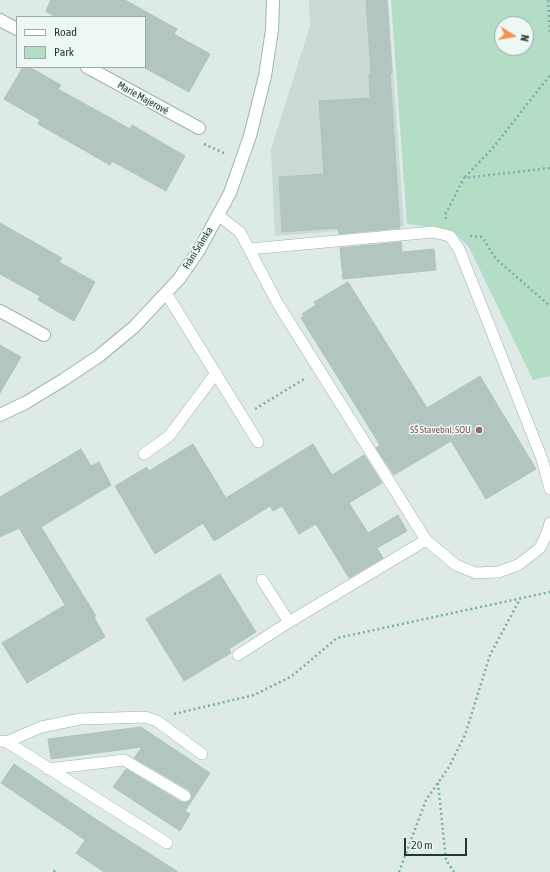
<!DOCTYPE html>
<meta charset="utf-8">
<style>
body{margin:0}
#map{position:relative;width:550px;height:872px;overflow:hidden;background:#ddeae6;font-family:"Asap Condensed",sans-serif}
canvas{display:block}
.legend{position:absolute;left:16px;top:16px;width:130px;height:52px;box-sizing:border-box;background:#edf7f3;border:1px solid #9aaba8;margin:0;padding:5px 7px;list-style:none;font-size:12px;color:#1e3a37}
.legend li{display:flex;align-items:center;gap:8px;height:20px}
.legend b{width:20px;border:1px solid #9aaba8}
.north{position:absolute;left:494px;top:16px;width:40px;height:40px;box-sizing:border-box;background:#edf7f3;border:1px solid #9aaba8;border-radius:50%;rotate:101deg;font-size:11px;font-weight:700;line-height:16px;text-align:center;color:#1e3a37}
.north::after{content:'';display:block;margin:auto;width:14px;height:18px;background:#f8934d;clip-path:polygon(50% 0,100% 100%,50% 72%,0 100%)}
.scale{position:absolute;left:404px;top:838px;width:63px;height:18px;box-sizing:border-box;border:2px solid #1e3a37;border-top:0;padding-left:5px;font-size:12px;line-height:14px;white-space:nowrap;color:#1e3a37;-webkit-text-stroke:3px #edf7f3;paint-order:stroke}
</style>
<div id="map">
<canvas width="550" height="872"></canvas>
<ul class="legend">
<li><b style="height:5px;background:#fff"></b>Road</li>
<li><b style="height:11px;background:#b4ddc6"></b>Park</li>
</ul>
<div class="north">N</div>
<div class="scale">20 m</div>
</div>
<script>
const c = document.querySelector('canvas').getContext('2d');
c.lineJoin = 'round';
function fillPath(path, color) { c.fillStyle = color; c.fill(path, 'evenodd'); }
const toPath = rows => new Path2D(rows.map(r => 'M' + r).join(''));
function strokePath(path, color, width, dash) { c.strokeStyle = color; c.lineWidth = width; c.lineCap = dash ? 'butt' : 'round'; c.setLineDash(dash || []); c.stroke(path); }
function label(font, color, halo, rows, align = 'center') {
  c.font = font + ' "Asap Condensed",sans-serif'; c.lineWidth = 3; c.setLineDash([]); c.textBaseline = 'middle'; c.strokeStyle = halo; c.fillStyle = color; for (const [text, x, y, turn = 0] of rows) {
    c.save(); c.translate(x, y); c.rotate((+turn || 0) * Math.PI / 180); c.textAlign = isNaN(turn) ? turn : align; if (halo) c.strokeText(text, 0, 0); c.fillText(text, 0, 0); c.restore();
  }
}
const built = toPath([
 [309,0,388,0,404,226,275,236,271,149,310,26]
]);
const green = toPath([
 [391,0,550,0,550,376,533,380,469,247,457,235,444,229,407,224],
 [502,24,526,24,526,48,502,48]
]);
const building = toPath([
 [51,0,125,0,177,29,174,34,210,54,189,92,145,68,145,17,55,17,46,11,51,0],
 [366,0,387,0,392,73,390,74,400,228,339,234,338,228,282,232,279,177,324,174,319,101,370,98,369,74,371,74,366,0],
 [23,67,29,67,61,85,58,89,130,129,132,125,185,156,166,191,112,161,110,165,38,124,40,120,4,99,23,67],
 [0,223,62,258,59,262,95,282,74,321,38,300,40,296,0,274,0,223],
 [401,242,402,252,434,249,436,270,343,279,340,248,401,242],
 [348,282,427,408,480,376,536,469,486,499,451,441,394,475,376,448,380,445,301,318,304,316,302,314,316,305,314,302,348,282],
 [0,345,21,357,0,393,0,345],
 [193,444,226,498,313,444,332,475,364,455,382,483,349,503,368,533,398,515,407,531,377,548,383,558,349,578,316,524,299,534,282,506,273,511,270,506,214,541,203,523,155,554,115,486,147,467,149,471,193,444],
 [81,449,91,466,99,462,111,485,41,527,96,616,94,617,105,637,27,683,2,643,65,605,19,528,0,537,0,497,81,449],
 [220,574,256,632,229,649,231,653,184,681,146,619,220,574],
 [141,727,210,773,185,811,190,814,180,831,113,787,126,769,181,802,185,803,191,800,192,796,189,790,134,758,142,747,51,759,48,739,141,727],
 [14,764,94,818,178,872,104,872,76,853,85,840,1,783,14,764]
]);
const path = toPath([
 [548,0,550,34],
 [204,144,226,154],
 [465,177,492,149,550,75],
 [446,219,445,215,464,178,550,168],
 [470,236,482,237,496,259,550,306],
 [255,409,306,378],
 [174,714,254,695,292,676,337,638,550,592],
 [438,783,446,860,454,872],
 [54,872,56,868],
 [399,872,426,800,449,767,465,735,490,655,520,599]
]);
const lane = toPath([
 [219,216,240,232,278,304,426,540,456,565,476,573,498,572,518,565,540,548,548,531,550,523],
 [250,249,433,232,450,236,459,249,542,459,550,489],
 [166,293,258,442],
 [144,454,169,436,216,373],
 [262,580,289,622],
 [238,655,289,622,426,540],
 [0,741,7,742,41,727,80,719,145,717,157,721,202,754],
 [7,742,167,843],
 [48,769,124,760,185,796]
]);
const street = toPath([
 [0,20,17,29],
 [87,67,199,128],
 [0,311,44,335]
]);
const secondary = toPath([
 [0,415,27,402,63,380,99,356,134,327,179,279,199,250,230,193,250,136,265,76,272,30,273,0]
]);
const markers = [
 [479,430,4,"#8d6e63"]
];
const streetNames = [
 ["Marie Majerové",143,98,29],
 ["Fráni Šrámka",198,248,-58]
];
const educationNames = [
 ["SŠ Stavební, SOU",471,430]
];
fillPath(built, '#cbdad5');
fillPath(green, '#b4ddc6');
fillPath(building, '#b2c5c0');
strokePath(building, '#afc4bf', 1);
strokePath(lane, '#a0b2ae', 12);
strokePath(street, '#a0b2ae', 14);
strokePath(secondary, '#9cb6b1', 14);
strokePath(path, '#7cafa7', 2.5, [2, 3]);
strokePath(lane, '#fff', 11);
strokePath(street, '#fff', 12);
strokePath(secondary, '#fff', 12);
for (const [x, y, r, color] of markers) { const dot = new Path2D(); dot.arc(x, y, r, 0, 2 * Math.PI); c.fillStyle = color; c.fill(dot); strokePath(dot, '#edf7f3', 1.5); }
label('10px', '#1e3a37', '#edf7f3', streetNames);
label('10px', '#785e54', '#edf7f3', educationNames, 'right');
</script>
